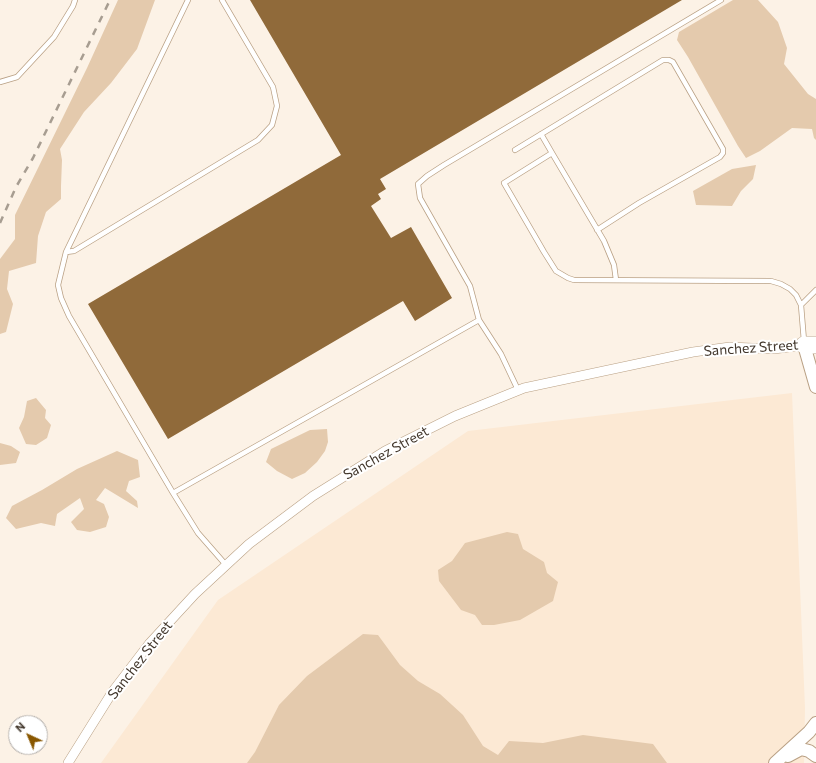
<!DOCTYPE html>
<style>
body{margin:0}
#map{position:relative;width:816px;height:763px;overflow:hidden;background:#fcf2e6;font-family:Commissioner,sans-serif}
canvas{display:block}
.north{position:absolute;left:8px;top:715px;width:40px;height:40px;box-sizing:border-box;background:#fff;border:1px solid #b3afab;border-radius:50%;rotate:316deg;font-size:11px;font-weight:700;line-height:16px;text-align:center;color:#42372c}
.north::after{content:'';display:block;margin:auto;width:14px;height:18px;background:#895700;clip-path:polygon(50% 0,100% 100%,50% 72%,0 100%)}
</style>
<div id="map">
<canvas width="816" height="763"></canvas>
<div class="north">N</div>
</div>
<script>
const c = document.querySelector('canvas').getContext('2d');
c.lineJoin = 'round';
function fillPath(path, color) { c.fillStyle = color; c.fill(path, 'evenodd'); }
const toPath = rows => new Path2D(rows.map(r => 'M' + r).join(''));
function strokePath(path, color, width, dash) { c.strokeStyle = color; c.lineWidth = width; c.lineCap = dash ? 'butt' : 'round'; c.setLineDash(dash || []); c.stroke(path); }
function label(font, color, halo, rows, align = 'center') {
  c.font = font + ' Commissioner,sans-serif'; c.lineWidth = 4; c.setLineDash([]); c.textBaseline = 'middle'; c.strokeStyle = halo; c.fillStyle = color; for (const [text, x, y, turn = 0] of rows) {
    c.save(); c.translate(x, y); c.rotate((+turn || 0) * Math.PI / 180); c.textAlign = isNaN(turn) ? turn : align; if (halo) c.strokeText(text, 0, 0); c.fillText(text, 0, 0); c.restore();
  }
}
const built = toPath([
 [792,393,805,708,804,763,101,763,218,600,468,431]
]);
const green = toPath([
 [118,0,155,0,137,49,111,83,84,112,60,149,62,160,61,186,61,199,46,212,38,236,36,263,9,271,7,289,13,304,6,332,0,334,0,259,15,239,15,215,87,68],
 [733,0,758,0,778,22,787,48,784,64,808,94,816,99,816,140,814,138,812,129,792,128,760,151,746,158,738,146,688,57,677,40,679,32],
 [756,165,753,179,741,191,732,206,696,205,693,191,732,169],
 [36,398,46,410,45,418,51,425,47,438,36,445,26,444,19,428,24,417,27,401],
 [327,429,328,442,325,451,317,462,305,473,292,479,277,471,266,462,271,449,310,430],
 [0,443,11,446,20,452,16,463,0,465],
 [117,451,138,460,140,477,129,481,126,491,137,501,138,508,105,488,96,500,104,504,109,517,106,527,90,532,77,530,71,522,84,509,80,498,57,514,55,526,41,523,16,529,6,518,12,506,42,490,77,469],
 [507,532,518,534,523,549,544,562,547,573,558,582,553,601,520,620,494,625,482,625,475,615,461,610,439,581,438,570,452,561,465,543],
 [363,634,378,635,400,665,418,681,440,694,463,715,483,746,498,755,509,741,543,743,583,735,653,744,667,763,247,763,255,752,279,705,307,676]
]);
const building = toPath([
 [250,0,682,0,380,179,386,189,378,194,381,199,371,206,391,238,411,227,452,298,415,321,403,301,168,439,88,304,341,155]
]);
const service = toPath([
 [0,82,17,77,54,37,73,6,75,0],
 [541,134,552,153],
 [515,150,663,60,669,60,673,62,723,149,723,153,720,157,639,203,597,230],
 [66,252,188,0],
 [616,280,614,265,604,241,552,153,504,183,544,252,556,271,568,278,574,280,771,281,781,284,790,289,796,295,801,305,804,341],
 [801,305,816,290],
 [479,320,470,286,420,198,418,184,427,176,444,165,721,0],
 [173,493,69,316,61,298,58,285,66,252,74,251,258,140,272,125,277,106,273,87,222,0],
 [226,565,198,533,173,493,479,320,501,354,518,390]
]);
const minor = toPath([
 [68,763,113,691,149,644,195,594,249,544,313,496,385,451,455,416,524,388,693,352,730,347,774,349,804,345]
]);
const tertiary = toPath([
 [811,343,804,345,816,387],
 [788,756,801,749,809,751,816,756],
 [775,763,809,732,816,723]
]);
const motorway = toPath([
 [804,345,816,345]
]);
const rail = toPath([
 [0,223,16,187,33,158,110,0]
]);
const streetNames = [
 ["Sanchez Street",751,348,-4],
 ["Sanchez Street",386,453,-29],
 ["Sanchez Street",140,660,-52]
];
fillPath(built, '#fce9d4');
fillPath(green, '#e4caad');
fillPath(building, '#906a3a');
strokePath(service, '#b9a084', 6);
strokePath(minor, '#b9a084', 10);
strokePath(tertiary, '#b9a084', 14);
strokePath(motorway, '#b9a084', 18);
strokePath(service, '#fff', 4.5);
strokePath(minor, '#fff', 9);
strokePath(tertiary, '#fff', 12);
strokePath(motorway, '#fff', 17);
strokePath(rail, '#a79d91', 2.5, [7, 7]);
label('14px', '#42372c', '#fff', streetNames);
</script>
